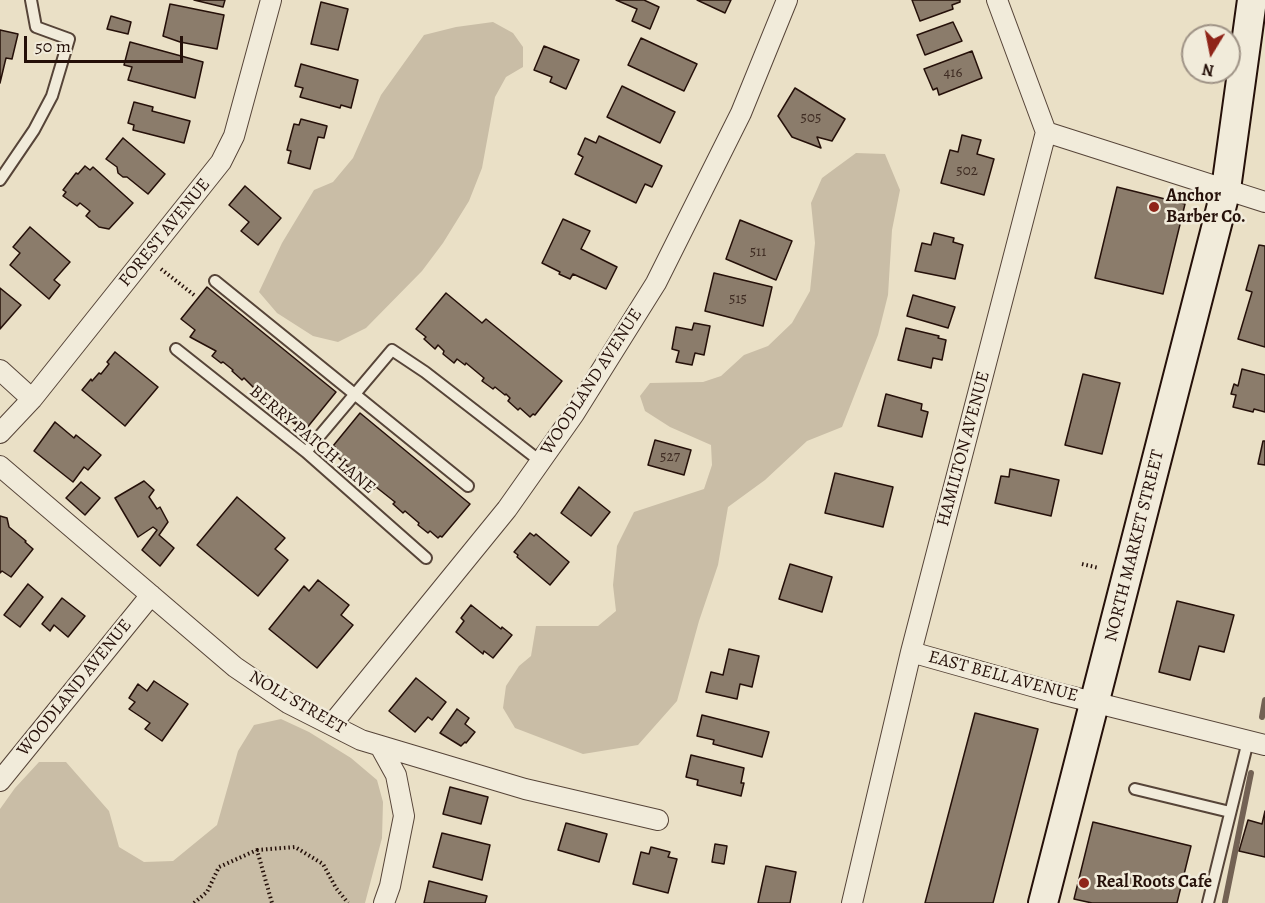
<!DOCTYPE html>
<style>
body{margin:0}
#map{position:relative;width:1265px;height:903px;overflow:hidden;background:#eae0c6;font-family:Alegreya,serif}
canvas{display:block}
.north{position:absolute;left:1181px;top:24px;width:60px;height:60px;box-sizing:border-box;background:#f1ebda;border:2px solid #9f9386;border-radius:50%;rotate:190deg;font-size:16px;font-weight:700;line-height:24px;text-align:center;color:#251009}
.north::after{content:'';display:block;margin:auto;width:21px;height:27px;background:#8f2418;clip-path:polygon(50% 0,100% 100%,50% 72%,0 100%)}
.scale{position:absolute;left:24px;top:36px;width:159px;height:27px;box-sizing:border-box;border:3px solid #251009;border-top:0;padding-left:8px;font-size:18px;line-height:21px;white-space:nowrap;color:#251009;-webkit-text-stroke:4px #f1ebda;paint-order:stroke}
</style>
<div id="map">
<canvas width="1265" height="903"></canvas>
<div class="north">N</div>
<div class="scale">50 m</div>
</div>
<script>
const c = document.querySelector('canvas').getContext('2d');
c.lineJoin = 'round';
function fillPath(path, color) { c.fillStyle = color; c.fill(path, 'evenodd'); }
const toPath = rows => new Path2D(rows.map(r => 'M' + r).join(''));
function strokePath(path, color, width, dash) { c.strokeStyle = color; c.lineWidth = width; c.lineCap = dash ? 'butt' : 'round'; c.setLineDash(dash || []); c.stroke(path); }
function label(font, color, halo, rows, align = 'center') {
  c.font = font + ' Alegreya,serif'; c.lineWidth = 5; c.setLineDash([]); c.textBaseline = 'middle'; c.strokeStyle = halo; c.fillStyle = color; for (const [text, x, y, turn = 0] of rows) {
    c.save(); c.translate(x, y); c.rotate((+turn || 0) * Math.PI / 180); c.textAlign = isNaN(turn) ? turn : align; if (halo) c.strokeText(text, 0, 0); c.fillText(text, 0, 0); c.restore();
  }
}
const green = toPath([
 [493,22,513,33,523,47,523,67,506,77,495,97,482,168,469,201,443,243,422,271,366,328,338,342,313,336,277,313,259,292,282,243,314,190,333,182,353,158,381,95,424,35,456,27],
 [856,153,885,154,900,190,892,230,888,295,878,335,842,427,807,441,765,480,728,507,718,565,699,621,677,701,638,745,583,754,515,728,503,708,506,686,519,666,531,656,536,626,598,626,616,611,613,585,617,546,634,512,704,489,712,465,711,445,670,427,645,411,640,396,650,383,703,382,721,376,744,355,768,346,792,323,810,291,815,243,811,203,822,178],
 [281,719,309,732,351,758,377,780,383,802,382,838,365,903,0,903,0,809,15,788,39,762,66,762,109,811,119,847,144,862,173,861,217,825,238,751,254,725]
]);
const stream = toPath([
 [1262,717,1265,700],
 [1225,902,1251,773]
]);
const building = toPath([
 [194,0,225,0,223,7,194,0],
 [616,0,644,0,659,7,650,29,632,21,637,9,616,0],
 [697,0,731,0,725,13,697,0],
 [912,0,960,0,960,2,952,5,953,9,920,21,912,0],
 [321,2,348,9,338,50,311,44,321,2],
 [170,4,224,15,217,49,180,42,163,36,170,4],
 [111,16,131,22,128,34,107,29,111,16],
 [953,22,962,41,925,55,917,35,953,22],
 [0,30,18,34,12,59,6,58,0,83,0,30],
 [641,38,697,64,684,91,628,65,641,38],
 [130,42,203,62,195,98,128,80,132,67,124,65,130,42],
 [544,46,579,60,566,89,550,82,552,77,534,70,544,46],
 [972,51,982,78,939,95,937,88,933,90,924,69,972,51],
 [301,64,358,80,351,108,341,105,340,108,300,97,303,88,295,86,301,64],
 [622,86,675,112,660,143,607,117,622,86],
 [795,88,845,119,832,141,817,137,821,148,792,137,778,116,795,88],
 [134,102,153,107,152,111,190,121,184,143,133,130,134,125,128,123,134,102],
 [301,119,327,126,324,138,318,137,310,169,288,163,291,151,287,150,294,124,299,125,301,119],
 [962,135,981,140,977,154,994,159,984,195,941,183,950,150,958,152,962,135],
 [599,136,662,166,652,187,645,184,636,203,575,174,583,157,578,154,585,138,596,143,599,136],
 [123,138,165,174,148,194,127,177,123,177,118,173,117,167,106,159,123,138],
 [85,166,90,170,93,167,133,203,109,229,99,227,86,216,90,211,80,203,77,206,63,196,66,192,63,190,76,173,78,174,85,166],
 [245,186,281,218,258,245,241,231,249,222,229,205,245,186],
 [1117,187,1185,204,1163,294,1095,278,1117,187],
 [563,219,590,231,581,249,617,267,606,289,573,274,570,279,559,274,560,272,542,263,563,219],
 [740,220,792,241,776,280,726,259,740,220],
 [30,227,70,262,54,280,60,285,49,299,10,265,20,253,13,247,30,227],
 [934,233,954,238,953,242,963,245,955,279,915,271,922,243,931,245,934,233],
 [1259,245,1265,246,1265,347,1238,339,1252,292,1246,290,1259,245],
 [714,273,772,287,763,326,705,311,714,273],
 [207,287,336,392,306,429,297,421,295,424,276,409,279,405,261,391,259,393,244,378,242,380,232,371,233,370,223,362,221,363,212,356,216,351,190,337,195,330,181,319,207,287],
 [0,288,21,305,0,329,0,288],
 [446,293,482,323,486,319,562,381,535,415,533,414,530,417,520,408,518,410,508,401,510,398,506,394,505,395,495,387,493,389,482,381,484,378,466,363,465,365,457,359,454,363,443,354,444,351,438,345,435,349,424,339,426,337,416,329,446,293],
 [913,295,955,307,948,328,907,316,913,295],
 [694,323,710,326,704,355,695,353,692,365,676,362,679,351,672,349,676,327,692,330,694,323],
 [906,328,939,336,938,338,946,340,942,360,933,358,931,368,898,360,906,328],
 [115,352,158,387,125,426,82,390,91,379,92,381,99,373,101,374,109,364,107,362,115,352],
 [1242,369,1265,375,1265,412,1254,409,1253,412,1233,407,1236,395,1231,394,1234,384,1238,386,1242,369],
 [1083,374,1120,383,1102,454,1065,445,1083,374],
 [886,394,922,404,921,410,928,412,922,437,878,426,886,394],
 [360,413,470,504,442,537,440,536,438,538,430,531,428,533,418,525,419,523,405,511,403,513,393,504,395,502,376,487,374,489,357,475,359,472,352,467,350,469,332,451,335,447,333,446,360,413],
 [55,422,74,438,76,435,101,455,88,470,84,467,73,482,34,451,55,422],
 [655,440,691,450,684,475,648,465,655,440],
 [1263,441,1265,441,1265,465,1258,464,1263,441],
 [1010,469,1059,480,1051,516,995,503,1001,476,1009,477,1010,469],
 [835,473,893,487,883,527,825,513,835,473],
 [144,481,154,490,149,497,157,509,160,507,168,522,159,535,174,548,160,566,142,550,157,530,153,527,138,537,115,498,144,481],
 [81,482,100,498,85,515,66,498,81,482],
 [579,487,610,512,591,536,561,513,579,487],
 [237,497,285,538,275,549,288,560,258,596,197,545,237,497],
 [0,516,7,518,9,527,26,541,25,542,33,549,11,577,2,571,0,573,0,516],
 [530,533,534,536,536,534,569,562,550,585,517,557,518,555,514,552,530,533],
 [790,564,832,577,822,612,779,599,790,564],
 [318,580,349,605,341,615,353,625,317,668,269,629,304,586,309,591,318,580],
 [28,584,43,597,20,627,4,615,28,584],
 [62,598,85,616,68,637,54,625,50,631,42,624,62,598],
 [1177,601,1234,615,1224,652,1199,646,1190,680,1159,672,1177,601],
 [471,605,501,629,502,627,512,635,493,658,484,651,483,654,456,632,464,621,461,618,471,605],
 [729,649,759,656,752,687,740,684,737,699,706,692,711,672,723,675,729,649],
 [416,678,446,702,432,720,428,717,415,732,389,711,416,678],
 [154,681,188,704,162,741,145,729,150,723,129,709,135,702,129,698,138,684,147,691,154,681],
 [457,709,469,718,465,724,475,732,466,743,465,742,461,746,440,733,457,709],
 [975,713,1038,729,993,903,925,903,975,713],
 [702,715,769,732,762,757,713,744,714,740,697,736,702,715],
 [691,755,744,768,741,783,744,783,741,796,697,785,698,780,686,777,691,755],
 [450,787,488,797,481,824,443,814,450,787],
 [1265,811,1265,857,1239,851,1248,820,1262,824,1265,811],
 [1093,822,1191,846,1177,903,1092,903,1074,899,1093,822],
 [566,823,607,834,599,862,558,850,566,823],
 [442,833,490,845,482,880,433,867,442,833],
 [715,844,727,846,724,864,712,862,715,844],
 [651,847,670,852,668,857,677,859,668,893,633,884,641,852,649,854,651,847],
 [766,866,796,872,790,903,758,903,766,866],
 [429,881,487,896,485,903,424,903,429,881]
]);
const path = toPath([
 [161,269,194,295],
 [1082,564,1099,568],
 [257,850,295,847,323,864,336,888,348,903],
 [194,903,207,892,219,867,257,850,272,903]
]);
const lane = toPath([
 [0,180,34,130,52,96,69,39,36,27,31,0],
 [215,281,468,486],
 [176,349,306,452,426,558],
 [306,452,392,350,425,372,540,461],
 [1135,789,1230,812],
 [1208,903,1248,741]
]);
const street = toPath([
 [1046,132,1265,202],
 [0,370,32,399],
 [0,433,32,399,221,162,234,136,271,0],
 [0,466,235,667,288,703,361,740,525,789,658,820],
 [911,652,1053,692,1265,745],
 [332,724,507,509,574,414,656,283,741,113,787,0],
 [380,746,396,775,404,816,390,886,384,903],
 [0,781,151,595],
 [852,903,911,652,1046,132,997,0]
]);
const secondary = toPath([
 [1043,903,1226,189,1252,0]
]);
const markers = [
 [1154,207,6,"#8f2418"],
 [1084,883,6,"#8f2418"]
];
const numberNames = [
 ["416",953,73],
 ["505",811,118],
 ["502",967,171],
 ["511",758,252],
 ["515",738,299],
 ["527",670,457]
];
const poiNames = [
 ["Anchor",1166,197],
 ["Barber Co.",1166,218],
 ["Real Roots Cafe",1096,883]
];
const streetNames = [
 ["FOREST AVENUE",165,233,-51],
 ["WOODLAND AVENUE",592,382,-57],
 ["BERRY PATCH LANE",312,440,40],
 ["HAMILTON AVENUE",964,449,-75],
 ["NORTH MARKET STREET",1135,546,-76],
 ["EAST BELL AVENUE",1003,677,15],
 ["WOODLAND AVENUE",75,688,-51],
 ["NOLL STREET",297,703,30]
];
fillPath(green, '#c9bda6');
strokePath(stream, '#736254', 6);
fillPath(building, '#8b7c6b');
strokePath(building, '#251009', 1.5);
strokePath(lane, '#564438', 14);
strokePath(street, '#564438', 22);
strokePath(secondary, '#251009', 32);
strokePath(path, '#251009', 4, [1.5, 3]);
strokePath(lane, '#f1ebda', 10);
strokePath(street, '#f1ebda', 20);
strokePath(secondary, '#f1ebda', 28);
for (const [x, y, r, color] of markers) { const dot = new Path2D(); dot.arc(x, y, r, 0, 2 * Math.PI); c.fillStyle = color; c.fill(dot); strokePath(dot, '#f1ebda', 2); }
label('15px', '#3e2b22', null, numberNames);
label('bold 18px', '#251009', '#f1ebda', poiNames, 'left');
label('18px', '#251009', '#f1ebda', streetNames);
</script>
